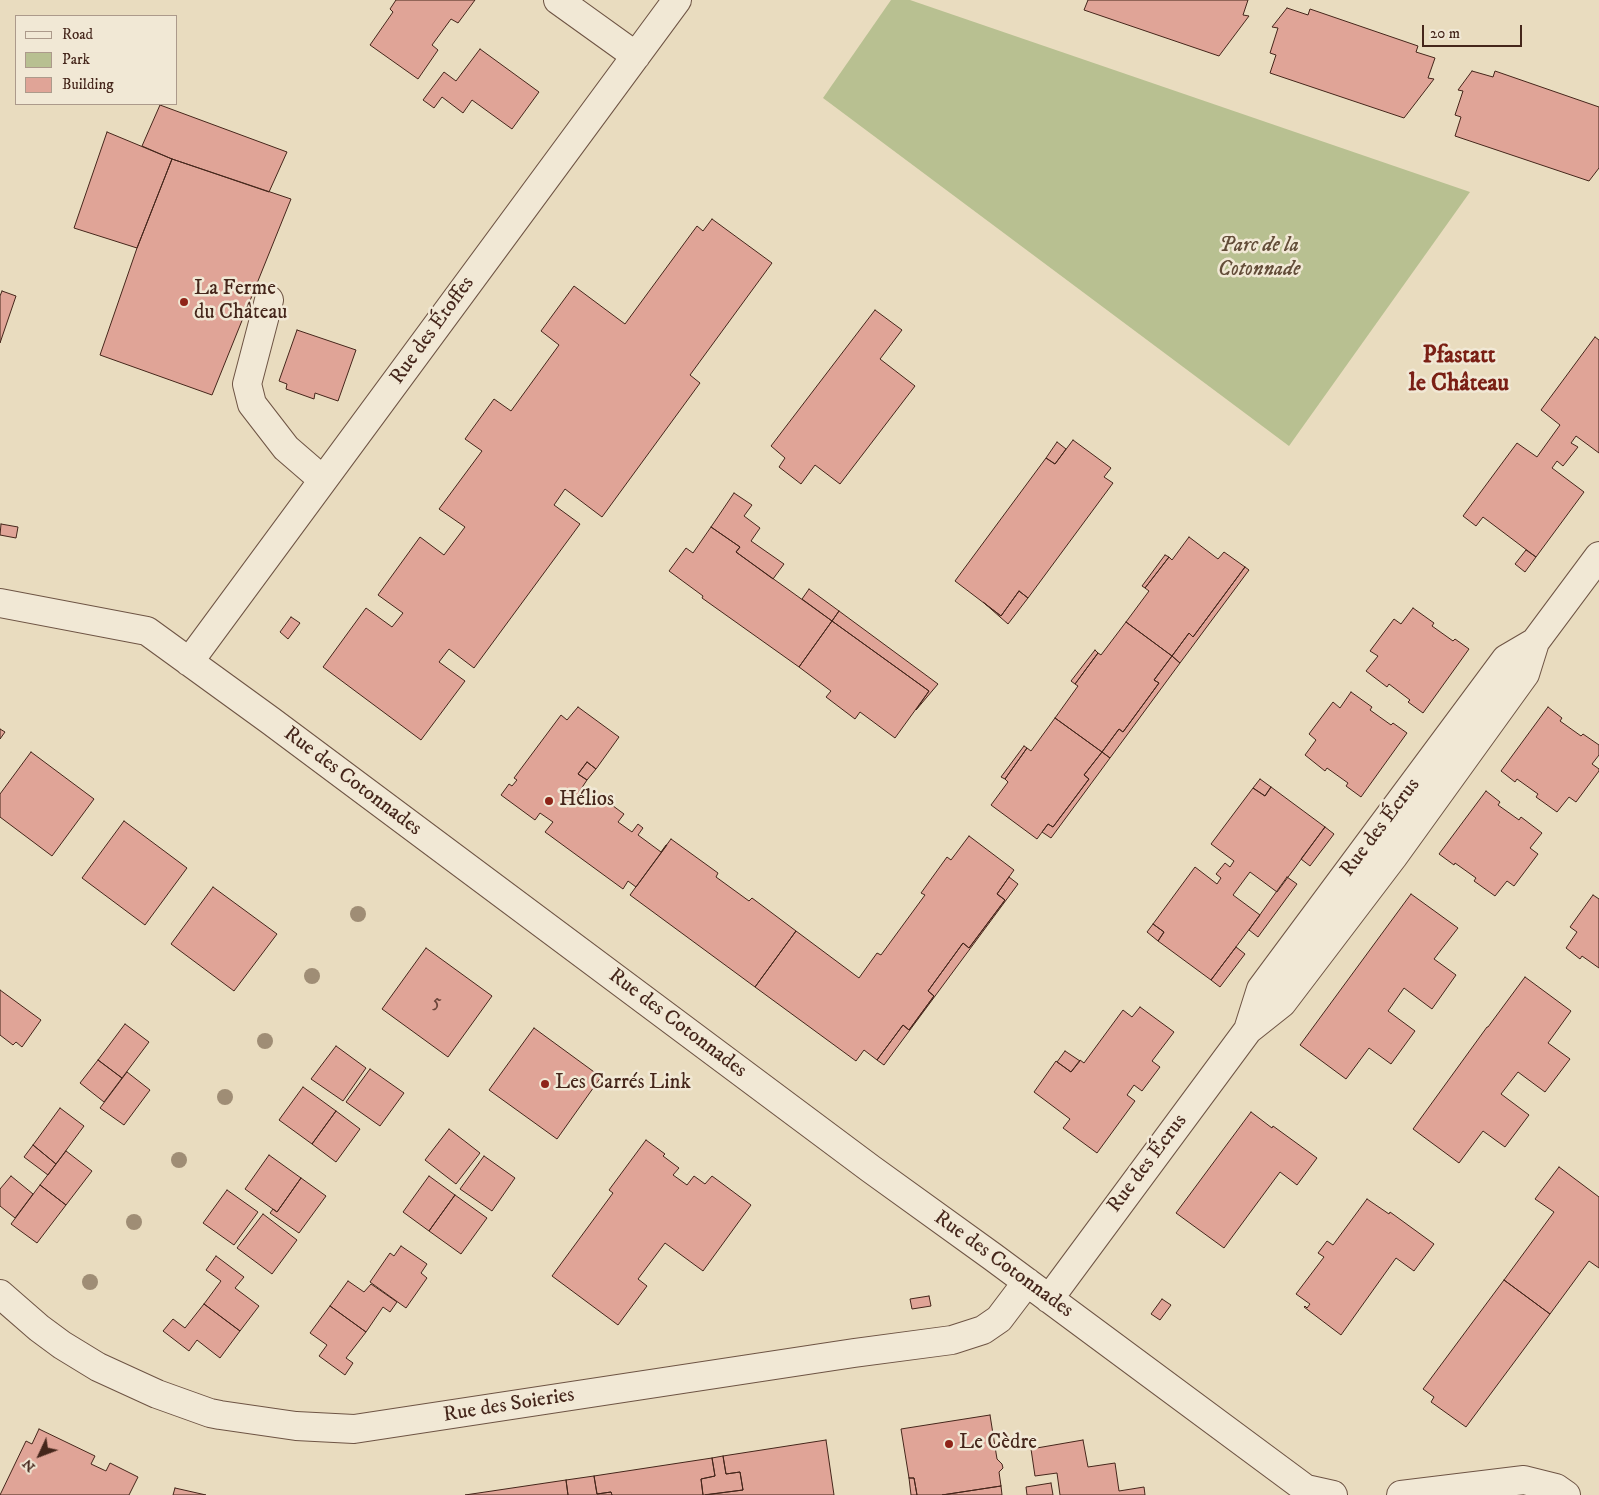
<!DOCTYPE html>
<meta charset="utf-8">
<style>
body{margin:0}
#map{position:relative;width:1599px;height:1495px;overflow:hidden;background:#e9dcbf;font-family:"IM FELL DW Pica",serif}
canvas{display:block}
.legend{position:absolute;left:15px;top:15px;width:162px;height:90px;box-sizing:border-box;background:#f1e8d5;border:1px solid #ac9a8b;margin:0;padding:6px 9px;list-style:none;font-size:15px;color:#45261b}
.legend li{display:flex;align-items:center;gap:10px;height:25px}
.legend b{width:25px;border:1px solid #ac9a8b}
.north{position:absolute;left:15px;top:1430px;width:50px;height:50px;-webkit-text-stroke:4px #f1e8d5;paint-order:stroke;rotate:227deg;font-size:14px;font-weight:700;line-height:20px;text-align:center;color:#45261b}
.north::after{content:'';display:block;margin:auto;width:18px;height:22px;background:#45261b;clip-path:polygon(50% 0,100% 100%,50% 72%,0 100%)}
.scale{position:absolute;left:1422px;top:25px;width:100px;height:22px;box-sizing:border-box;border:2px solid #45261b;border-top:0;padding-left:6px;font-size:15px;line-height:18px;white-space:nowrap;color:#45261b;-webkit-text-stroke:4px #f1e8d5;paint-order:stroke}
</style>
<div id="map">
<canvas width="1599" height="1495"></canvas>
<ul class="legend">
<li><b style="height:6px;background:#f1e8d5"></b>Road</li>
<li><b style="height:14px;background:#b8c091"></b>Park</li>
<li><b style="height:14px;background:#e0a497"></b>Building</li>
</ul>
<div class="north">N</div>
<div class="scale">20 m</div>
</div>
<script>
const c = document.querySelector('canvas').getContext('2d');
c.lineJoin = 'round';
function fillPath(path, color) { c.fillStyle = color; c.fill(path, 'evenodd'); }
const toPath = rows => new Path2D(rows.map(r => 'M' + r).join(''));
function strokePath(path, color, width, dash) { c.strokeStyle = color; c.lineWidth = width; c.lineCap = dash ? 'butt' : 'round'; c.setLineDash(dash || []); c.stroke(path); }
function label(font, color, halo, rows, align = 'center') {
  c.font = font + ' "IM FELL DW Pica",serif'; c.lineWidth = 5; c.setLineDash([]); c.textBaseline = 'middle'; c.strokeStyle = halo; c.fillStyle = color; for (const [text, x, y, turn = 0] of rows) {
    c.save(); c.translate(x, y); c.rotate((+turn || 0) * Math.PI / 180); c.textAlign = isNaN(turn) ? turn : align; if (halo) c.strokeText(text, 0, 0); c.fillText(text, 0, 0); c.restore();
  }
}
const green = toPath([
 [891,0,910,0,1470,192,1289,446,823,98]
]);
const building = toPath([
 [396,0,475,0,458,23,451,19,432,45,438,50,418,79,370,45,393,12,390,9,396,0],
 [1088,0,1248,0,1243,15,1249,16,1219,56,1084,10,1088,0],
 [1287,8,1308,15,1310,9,1418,46,1416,52,1435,58,1428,78,1434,79,1404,118,1270,73,1276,55,1270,53,1278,28,1272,27,1287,8],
 [480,49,539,92,512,129,472,100,463,113,442,97,434,108,423,100,444,72,456,81,480,49],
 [1472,71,1493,77,1495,71,1599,107,1599,168,1589,181,1455,136,1461,117,1455,115,1463,91,1458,90,1472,71],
 [160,105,287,152,269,192,172,159,142,146,160,105],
 [107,132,172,159,137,248,74,228,107,132],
 [172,159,291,199,212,395,100,355,137,248,172,159],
 [712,219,772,263,690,375,700,383,602,517,565,489,554,505,580,524,474,668,449,649,439,662,465,681,421,740,323,667,366,608,392,627,403,613,378,595,420,537,444,555,465,527,439,509,482,451,465,439,494,399,511,411,559,345,541,331,574,286,625,324,697,226,703,231,712,219],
 [2,291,16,296,0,343,0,296,2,291],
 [875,310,902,330,880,359,915,386,840,484,815,465,801,484,779,467,785,458,771,446,875,310],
 [297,330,356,350,338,401,315,393,314,399,286,389,287,384,279,381,297,330],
 [1595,337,1599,340,1599,453,1576,436,1571,443,1578,447,1563,466,1557,461,1552,468,1584,492,1536,557,1483,517,1476,526,1463,516,1517,443,1537,457,1560,425,1541,410,1595,337],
 [1073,440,1111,468,1104,477,1113,483,1028,598,1019,591,1001,616,955,581,1046,458,1055,464,1073,440],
 [1057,442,1066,449,1055,464,1046,458,1057,442],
 [734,493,752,505,744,516,760,528,751,541,784,564,773,579,736,552,740,547,711,527,734,493],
 [1,524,18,527,16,538,0,535,1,524],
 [711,527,740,547,736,552,832,621,799,667,702,598,703,596,669,571,686,548,693,553,711,527],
 [1189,537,1218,559,1224,552,1245,567,1193,637,1189,633,1172,656,1126,622,1149,591,1145,588,1169,557,1172,560,1189,537],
 [1526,550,1536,557,1525,572,1515,564,1526,550],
 [1165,555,1169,557,1145,588,1142,586,1165,555],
 [1245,567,1249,570,1180,663,1172,656,1189,633,1193,637,1245,567],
 [809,589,839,611,832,621,802,599,809,589],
 [1019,591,1028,598,1008,624,983,602,1001,616,1019,591],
 [1413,608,1434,623,1432,626,1453,641,1455,639,1469,649,1423,713,1408,702,1410,700,1389,684,1387,687,1366,671,1378,656,1370,651,1394,619,1401,624,1413,608],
 [839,611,938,684,916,710,929,691,832,621,839,611],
 [291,617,300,623,288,639,280,632,291,617],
 [832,621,929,691,895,738,860,712,855,719,826,697,831,691,799,667,832,621],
 [1126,622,1172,656,1154,680,1159,683,1123,732,1119,729,1102,752,1055,718,1078,686,1075,684,1098,653,1101,655,1126,622],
 [1095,650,1098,653,1075,684,1071,681,1095,650],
 [1172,656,1180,663,1110,758,1102,752,1119,729,1123,732,1159,683,1154,680,1172,656],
 [1351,692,1372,707,1370,710,1391,725,1393,723,1407,733,1361,797,1346,786,1348,783,1327,768,1325,771,1305,755,1316,740,1309,734,1333,702,1340,708,1351,692],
 [578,707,619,737,596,769,587,762,578,774,587,780,579,792,595,805,601,797,624,814,618,822,632,832,638,824,643,828,638,835,661,852,666,845,667,845,636,887,628,881,623,889,545,832,553,822,540,813,535,820,501,795,509,784,512,786,517,780,514,778,561,715,567,720,578,707],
 [1548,707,1562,718,1560,721,1581,736,1583,734,1599,745,1599,755,1592,764,1599,769,1599,771,1576,802,1569,797,1557,812,1536,797,1538,794,1517,779,1515,782,1501,771,1548,707],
 [1055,718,1102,752,1084,775,1089,779,1053,827,1048,824,1037,839,991,805,1008,782,1005,779,1027,748,1031,751,1055,718],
 [0,729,5,732,0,739,0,729],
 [1024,746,1027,748,1005,779,1001,777,1024,746],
 [31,752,94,799,52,856,0,817,0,794,31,752],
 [1102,752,1110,758,1051,838,1042,832,1048,824,1053,827,1089,779,1084,775,1102,752],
 [587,762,596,769,587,780,578,774,587,762],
 [1260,779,1271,787,1265,796,1253,788,1260,779],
 [1271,787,1325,827,1277,892,1250,872,1233,895,1260,915,1211,980,1158,941,1164,932,1153,924,1195,867,1217,884,1221,878,1216,874,1225,863,1230,867,1234,861,1211,844,1253,788,1265,796,1271,787],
 [1486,791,1500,802,1498,805,1519,820,1521,817,1542,833,1530,848,1538,854,1514,886,1507,881,1495,896,1474,881,1476,878,1455,863,1454,865,1439,854,1486,791],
 [124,821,187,868,145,925,82,878,124,821],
 [1325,827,1334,834,1310,866,1301,859,1325,827],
 [969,836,1014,870,997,894,1005,900,969,948,963,943,928,991,934,996,909,1030,903,1025,877,1060,864,1050,856,1061,755,987,796,931,859,978,877,953,881,955,925,895,921,893,947,857,951,860,969,836],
 [671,839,718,873,716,877,749,901,752,898,796,931,755,987,630,895,671,839],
 [1009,877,1018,884,884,1065,877,1060,903,1025,909,1030,934,996,928,991,963,943,969,948,1005,900,997,894,1009,877],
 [1287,877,1297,884,1258,937,1249,930,1287,877],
 [213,887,277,934,234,991,171,944,213,887],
 [1411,894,1458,928,1434,959,1456,975,1432,1009,1404,988,1388,1011,1415,1031,1391,1064,1369,1048,1346,1079,1300,1045,1411,894],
 [1593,895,1599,899,1599,968,1582,956,1580,959,1566,948,1577,932,1570,927,1593,895],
 [1153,924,1164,932,1158,941,1147,932,1153,924],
 [1236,947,1245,954,1220,987,1211,980,1236,947],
 [426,948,492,996,448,1057,382,1009,426,948],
 [1525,977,1571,1011,1548,1043,1570,1059,1545,1092,1518,1072,1501,1094,1529,1115,1505,1147,1483,1131,1459,1163,1413,1129,1487,1027,1488,1027,1525,977],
 [0,990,41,1020,22,1047,16,1042,13,1045,0,1035,0,990],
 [1140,1007,1174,1032,1152,1061,1160,1067,1142,1091,1134,1085,1127,1095,1135,1101,1097,1153,1063,1128,1070,1119,1034,1092,1056,1061,1071,1072,1080,1060,1084,1063,1123,1010,1132,1017,1140,1007],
 [125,1024,149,1042,122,1078,98,1060,125,1024],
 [534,1028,601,1077,557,1139,489,1090,534,1028],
 [336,1046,366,1068,343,1101,311,1079,336,1046],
 [1065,1051,1080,1061,1071,1072,1057,1062,1065,1051],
 [98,1060,122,1078,104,1102,80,1083,98,1060],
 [370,1069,404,1093,380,1126,346,1102,370,1069],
 [127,1072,150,1090,124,1125,100,1108,127,1072],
 [303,1087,336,1111,312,1144,279,1120,303,1087],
 [60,1108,84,1126,56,1164,33,1145,60,1108],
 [336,1111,360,1129,336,1162,312,1144,336,1111],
 [1251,1112,1272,1128,1273,1126,1317,1158,1297,1185,1280,1172,1224,1248,1176,1213,1251,1112],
 [449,1129,480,1153,456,1184,425,1160,449,1129],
 [646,1140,665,1154,663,1156,679,1168,673,1175,687,1185,694,1176,705,1184,712,1176,751,1205,703,1271,665,1243,638,1279,647,1286,618,1325,552,1276,613,1193,609,1190,646,1140],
 [33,1145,56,1164,48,1175,24,1157,33,1145],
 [66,1151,92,1171,66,1205,40,1185,66,1151],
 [269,1155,301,1178,277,1212,245,1189,269,1155],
 [484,1156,515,1178,492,1211,460,1189,484,1156],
 [1559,1167,1599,1197,1599,1268,1589,1261,1550,1314,1504,1280,1554,1212,1535,1199,1559,1167],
 [11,1176,33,1194,15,1218,0,1206,0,1189,11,1176],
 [429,1176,455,1195,429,1231,403,1212,429,1176],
 [301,1178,326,1196,299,1233,270,1213,273,1209,277,1212,301,1178],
 [40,1185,66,1205,37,1243,11,1224,40,1185],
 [227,1190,258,1212,234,1245,203,1223,227,1190],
 [455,1195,487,1218,461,1254,429,1231,455,1195],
 [1367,1199,1389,1214,1390,1212,1434,1244,1414,1271,1396,1258,1341,1335,1304,1307,1305,1306,1307,1308,1310,1304,1296,1294,1324,1257,1318,1253,1327,1241,1333,1245,1367,1199],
 [263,1214,297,1240,272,1274,237,1248,263,1214],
 [401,1246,427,1264,421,1273,427,1278,406,1308,370,1282,390,1253,394,1256,401,1246],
 [216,1256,244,1277,235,1288,259,1306,240,1331,204,1304,221,1281,206,1270,216,1256],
 [1504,1280,1550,1314,1466,1427,1431,1402,1434,1397,1423,1389,1504,1280],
 [348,1281,364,1292,371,1284,397,1302,390,1312,383,1307,366,1332,330,1306,348,1281],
 [929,1296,931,1306,912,1309,910,1299,929,1296],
 [1162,1299,1171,1305,1160,1320,1151,1314,1162,1299],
 [204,1304,240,1331,220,1358,197,1340,189,1351,163,1331,173,1319,185,1328,204,1304],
 [330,1306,366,1332,346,1358,353,1363,345,1375,319,1356,327,1345,310,1333,330,1306],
 [990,1415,997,1459,1002,1464,1003,1468,999,1472,1001,1486,942,1495,917,1495,914,1478,909,1478,901,1429,990,1415],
 [39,1429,95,1456,91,1464,106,1471,110,1463,138,1477,129,1495,0,1495,26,1441,32,1444,39,1429],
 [826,1440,834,1495,705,1495,743,1490,740,1472,726,1474,723,1456,826,1440],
 [1083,1440,1088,1467,1115,1463,1119,1491,1144,1487,1145,1495,1060,1495,1057,1473,1035,1476,1031,1449,1083,1440],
 [723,1456,726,1474,740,1472,743,1490,703,1495,701,1479,715,1476,712,1458,723,1456],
 [712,1458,715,1476,701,1479,703,1495,612,1495,611,1492,597,1494,594,1476,712,1458],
 [594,1476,597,1494,611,1492,612,1495,568,1495,566,1480,594,1476],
 [909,1478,914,1478,917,1495,911,1495,909,1478],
 [566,1480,568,1495,465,1495,566,1480],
 [1051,1483,1053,1495,1027,1495,1026,1487,1051,1483],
 [1001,1486,1002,1495,942,1495,1001,1486],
 [175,1488,206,1495,173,1495,175,1488]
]);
const minor = toPath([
 [558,0,636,56],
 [269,300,247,384,252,404,286,448,323,480],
 [0,603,147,631,271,721,871,1169,993,1257,1306,1489,1333,1495],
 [189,662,677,0],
 [1248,1030,1261,989,1506,659,1535,642],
 [0,1294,39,1328,62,1345,98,1367,157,1394,210,1413,220,1415,296,1426,354,1429,854,1353,952,1340,983,1330,999,1319,1027,1282],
 [1049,1299,1248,1030,1282,1003,1393,857,1525,674,1535,642,1599,556],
 [1401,1495,1524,1480,1556,1488,1566,1495]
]);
const trees = [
 [358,914],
 [312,976],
 [265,1041],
 [225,1097],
 [179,1160],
 [134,1222],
 [90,1282]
];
const markers = [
 [184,302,5,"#8f2418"],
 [549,801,5,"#8f2418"],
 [545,1084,5,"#8f2418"],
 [949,1444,5,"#8f2418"]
];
const numberNames = [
 ["5",437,1003]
];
const parkNames = [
 ["Parc de la",1259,247],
 ["Cotonnade",1259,271]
];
const poiNames = [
 ["La Ferme",194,290],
 ["du Château",194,314],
 ["Hélios",559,801],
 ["Les Carrés Link",555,1084],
 ["Le Cèdre",959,1444]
];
const streetNames = [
 ["Rue des Étoffes",433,331,-54],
 ["Rue des Cotonnades",352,782,37],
 ["Rue des Écrus",1381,828,-53],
 ["Rue des Cotonnades",677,1024,37],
 ["Rue des Écrus",1148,1164,-53],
 ["Rue des Cotonnades",1003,1265,36],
 ["Rue des Soieries",509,1406,-9]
];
const quarterNames = [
 ["Pfastatt",1459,357],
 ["le Château",1459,385]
];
fillPath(green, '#b8c091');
fillPath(building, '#e0a497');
strokePath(building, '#45261b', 1);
strokePath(minor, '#6e5444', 30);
strokePath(minor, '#f1e8d5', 28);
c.fillStyle = '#9f8d75';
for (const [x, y] of trees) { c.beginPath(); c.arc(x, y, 8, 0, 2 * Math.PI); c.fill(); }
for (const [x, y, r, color] of markers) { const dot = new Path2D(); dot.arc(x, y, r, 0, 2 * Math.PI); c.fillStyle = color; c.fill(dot); strokePath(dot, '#f1e8d5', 2); }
label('19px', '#6c463a', null, numberNames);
label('italic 21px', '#624c38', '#f1e8d5', parkNames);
label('21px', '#45261b', '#f1e8d5', poiNames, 'left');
label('21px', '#45261b', '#f1e8d5', streetNames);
label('bold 24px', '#7a1f14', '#f1e8d5', quarterNames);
</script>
